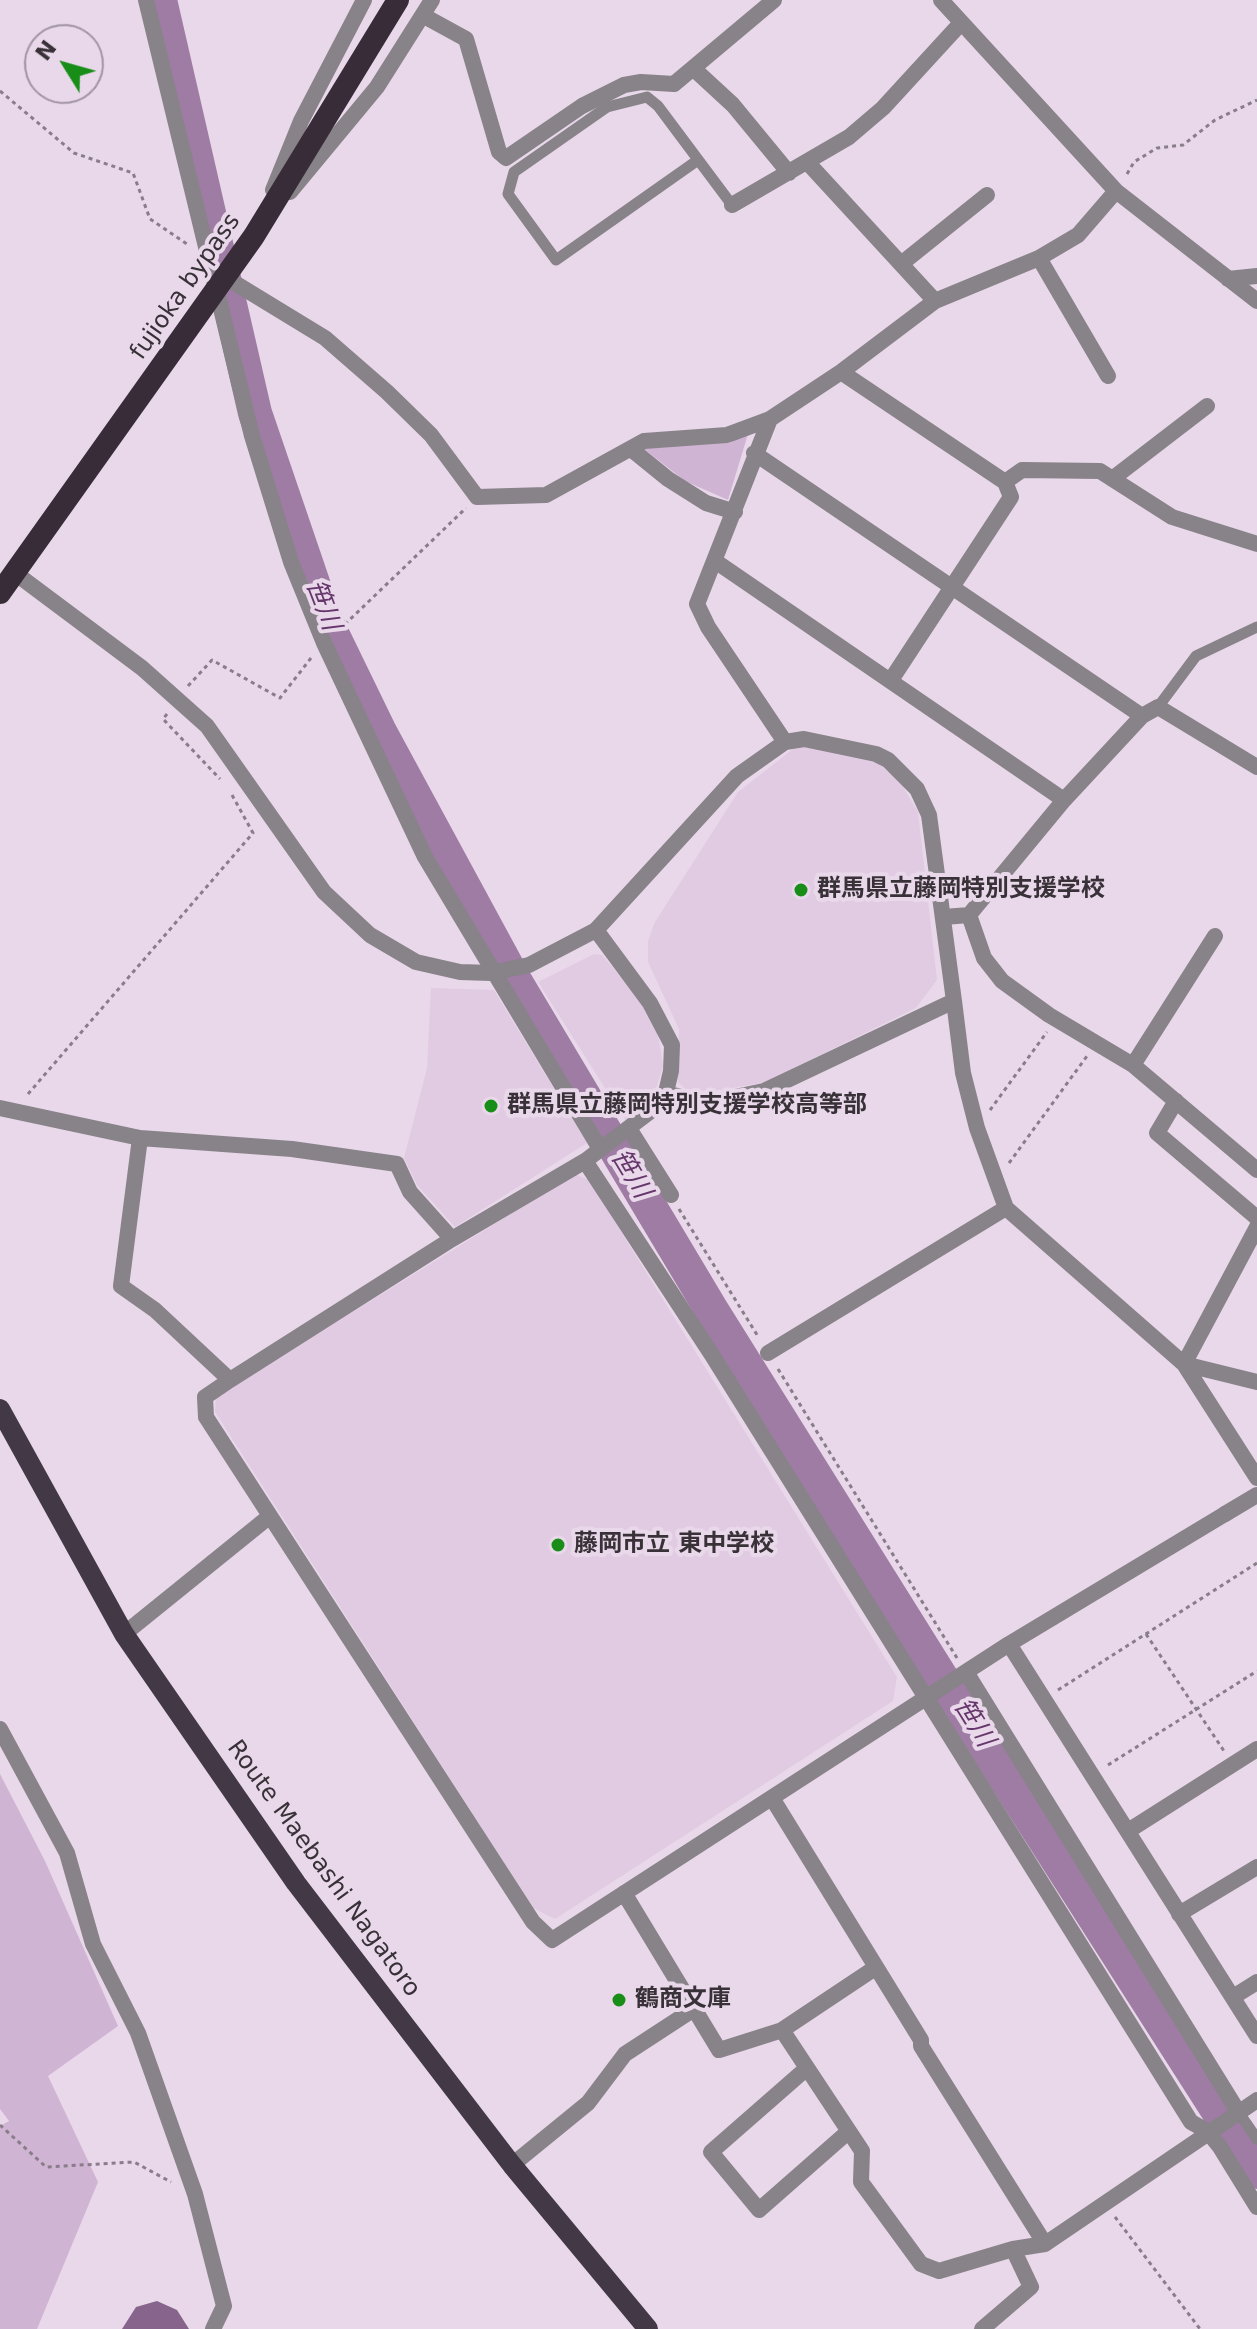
<!DOCTYPE html>
<meta charset="utf-8">
<style>
body{margin:0}
#map{position:relative;width:1257px;height:2329px;overflow:hidden;background:#e9d8ea;font-family:"DejaVu Sans",sans-serif}
canvas{display:block}
.north{position:absolute;left:24px;top:24px;width:80px;height:80px;box-sizing:border-box;background:#e9d8ea;border:2px solid #a295a3;border-radius:50%;rotate:307deg;font-size:22px;font-weight:700;line-height:32px;text-align:center;color:#383138}
.north::after{content:'';display:block;margin:auto;width:28px;height:36px;background:#188e19;clip-path:polygon(50% 0,100% 100%,50% 72%,0 100%)}
</style>
<div id="map">
<canvas width="1257" height="2329"></canvas>
<div class="north">N</div>
</div>
<script>
const c = document.querySelector('canvas').getContext('2d');
c.lineJoin = 'round';
function fillPath(path, color) { c.fillStyle = color; c.fill(path, 'evenodd'); }
const toPath = rows => new Path2D(rows.map(r => 'M' + r).join(''));
function strokePath(path, color, width, dash) { c.strokeStyle = color; c.lineWidth = width; c.lineCap = dash ? 'butt' : 'round'; c.setLineDash(dash || []); c.stroke(path); }
function label(font, color, halo, rows, align = 'center') {
  c.font = font + ' "DejaVu Sans","Noto Sans JP",sans-serif'; c.lineWidth = 8; c.setLineDash([]); c.textBaseline = 'middle'; c.strokeStyle = halo; c.fillStyle = color; for (const [text, x, y, turn = 0] of rows) {
    c.save(); c.translate(x, y); c.rotate((+turn || 0) * Math.PI / 180); c.textAlign = isNaN(turn) ? turn : align; if (halo) c.strokeText(text, 0, 0); c.fillText(text, 0, 0); c.restore();
  }
}
const built = toPath([
 [798,745,875,760,902,785,918,812,937,980,916,1008,763,1083,713,1091,686,1090,678,1082,679,1029,648,962,648,941,655,922,738,792],
 [594,954,602,955,647,1008,658,1034,663,1066,652,1102,627,1123,538,982],
 [431,988,494,990,587,1143,455,1227,417,1185,404,1158,427,1068],
 [575,1174,589,1180,897,1677,893,1701,555,1919,533,1908,215,1412,216,1397]
]);
const green = toPath([
 [744,434,748,434,728,500,685,481,644,449,680,442,730,443],
 [0,1774,45,1861,118,2026,48,2076,98,2182,37,2329,0,2329,0,2126,9,2121,0,2109]
]);
const river = toPath([
 [160,0,255,413,326,621,379,730,514,979,711,1309,963,1712,1257,2172]
]);
const building = toPath([
 [157,2301,177,2310,189,2329,122,2329,136,2307]
]);
const path = toPath([
 [0,91,74,153,133,173,150,219,187,244],
 [1127,174,1134,162,1157,148,1183,145,1215,120,1257,100],
 [339,630,466,508],
 [188,686,212,660,280,698,311,658],
 [167,714,163,719,220,779],
 [28,1094,253,833,232,795],
 [990,1110,1047,1032],
 [1009,1163,1087,1056],
 [679,1209,759,1338],
 [778,1369,957,1658],
 [1146,1634,1224,1751],
 [1058,1690,1257,1563],
 [1108,1765,1257,1671],
 [0,2125,46,2167,134,2162,171,2182],
 [1115,2217,1200,2329]
]);
const service = toPath([
 [698,160,556,260,508,194,514,172,607,107,647,97,658,106,732,205],
 [1158,707,1196,656,1257,627],
 [1239,2113,1257,2139]
]);
const minor = toPath([
 [146,0,252,436,291,562,324,643,425,857,600,1149],
 [941,0,1116,191,1257,301],
 [424,16,466,39,499,152,506,158,582,106,624,85,641,82,674,84,774,0],
 [694,69,733,105,789,173],
 [808,163,935,301],
 [273,190,301,121,364,0],
 [290,192,377,87,432,0],
 [732,205,849,137,883,108,961,23],
 [1039,258,1108,376],
 [901,264,987,195],
 [225,277,325,338,387,392,431,435,477,497,546,495,644,441,727,435,770,419,841,372,935,301,1039,258,1078,235,1116,191],
 [1228,279,1257,276],
 [841,372,1005,482,1022,470,1100,471,1172,517,1257,544],
 [770,419,697,604,708,627,785,742,737,776,596,930,650,1003,672,1045,671,1071,664,1101,585,1161,452,1239,230,1380,205,1397,206,1417,533,1922,552,1940,1009,1644,1225,1514],
 [631,449,668,479,706,503,735,512],
 [754,453,1142,716],
 [1112,479,1207,406],
 [715,561,1064,800],
 [891,680,1011,497,1005,482],
 [969,915,984,958,1002,981,1049,1015,1133,1065,1257,1170],
 [944,917,969,915,1064,800,1142,716,1158,707,1257,767],
 [954,1001,963,1073,977,1128,1006,1208,1184,1364,1257,1382],
 [1133,1065,1215,936],
 [665,1093,706,1103,764,1091,954,1001,929,815,917,789,888,760,876,754,804,739,785,742],
 [1176,1101,1157,1133,1257,1218],
 [0,1108,140,1138,292,1149,397,1164,410,1192,452,1239],
 [630,1130,671,1195],
 [140,1138,121,1286,155,1310,230,1380],
 [585,1161,712,1355,1191,2122,1207,2131,1220,2147,1257,2207],
 [1257,1227,1184,1364,1257,1478],
 [768,1353,1006,1208],
 [124,1634,270,1516],
 [1009,1644,1257,2036],
 [966,1672,1239,2113],
 [0,1729,67,1853,93,1944,138,2033,195,2194,224,2306,213,2329],
 [772,1798,921,2040,921,2046,1045,2244],
 [1128,1831,1257,1749],
 [624,1893,719,2050,782,2030,862,2151,861,2182,921,2264,939,2271,1013,2249,1045,2244,1257,2100],
 [1179,1914,1257,1867],
 [1233,1997,1257,1982],
 [782,2030,875,1968],
 [807,2068,711,2152,759,2210,849,2131],
 [512,2165,588,2103,625,2054,694,2009],
 [982,2329,1031,2287,1013,2249]
]);
const tertiary = toPath([
 [15,573,142,668,207,726,324,892,370,935,416,962,460,972,491,973,529,965,596,930],
 [1225,1514,1257,1495]
]);
const primary = toPath([
 [0,1409,124,1634,296,1883,512,2165,648,2329]
]);
const trunk = toPath([
 [0,593,254,236,398,0]
]);
const markers = [
 [801,890,8,"#188e19"],
 [491,1106,8,"#188e19"],
 [558,1545,8,"#188e19"],
 [619,2000,8,"#188e19"]
];
const streetNames = [
 ["fujioka bypass",186,287,-55],
 ["Route Maebashi Nagatoro",323,1869,54]
];
const poiNames = [
 ["群馬県立藤岡特別支援学校",817,890],
 ["群馬県立藤岡特別支援学校高等部",507,1106],
 ["藤岡市立 東中学校",574,1545],
 ["鶴商文庫",635,2000]
];
const waterNames = [
 ["笹川",322,605,69],
 ["笹川",630,1174,59],
 ["笹川",973,1723,58]
];
fillPath(built, '#e1cbe3');
fillPath(green, '#d0b4d4');
strokePath(river, '#9f7ca4', 34);
fillPath(building, '#86648b');
strokePath(path, '#887d89', 3, [4, 4]);
strokePath(service, '#888289', 11);
strokePath(minor, '#888289', 16);
strokePath(tertiary, '#888289', 16);
strokePath(primary, '#433845', 20);
strokePath(trunk, '#382c39', 22);
for (const [x, y, r, color] of markers) { const dot = new Path2D(); dot.arc(x, y, r, 0, 2 * Math.PI); c.fillStyle = color; c.fill(dot); strokePath(dot, '#e9d8ea', 3); }
label('24px', '#383138', '#e9d8ea', streetNames);
label('bold 24px', '#383138', '#e9d8ea', poiNames, 'left');
label('italic 26px', '#66376c', '#e9d8ea', waterNames);
</script>
